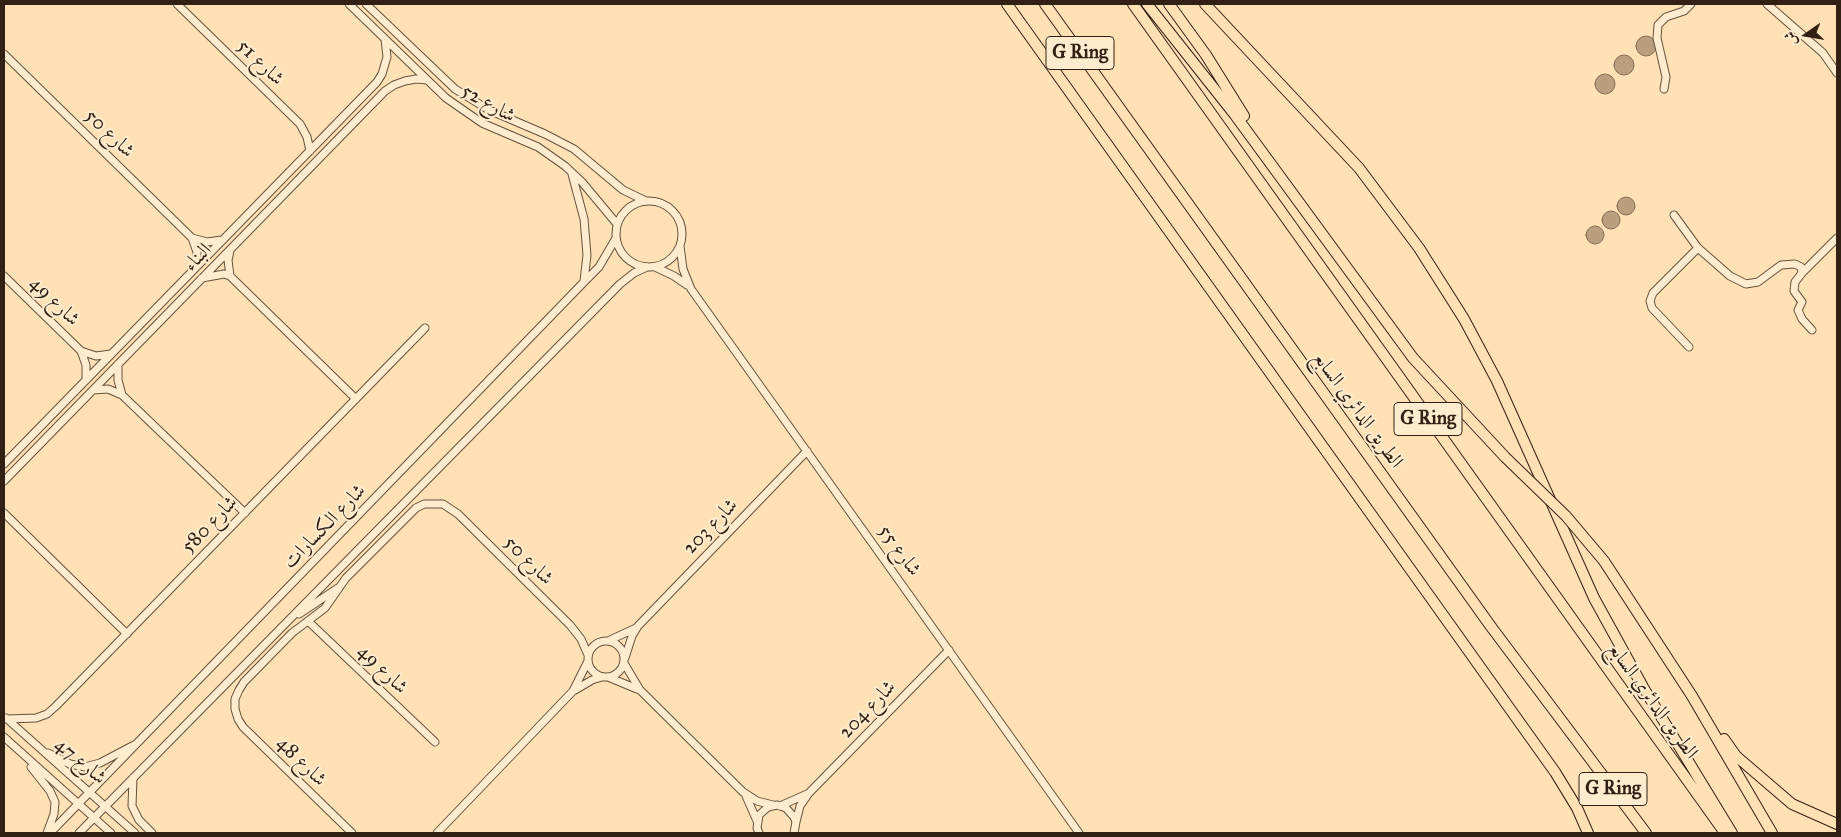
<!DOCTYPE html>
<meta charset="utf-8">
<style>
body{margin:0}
#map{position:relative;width:1841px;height:837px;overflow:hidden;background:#ffe1b5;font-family:"IM FELL Great Primer",Amiri,serif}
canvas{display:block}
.frame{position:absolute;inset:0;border:5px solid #322014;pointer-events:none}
.north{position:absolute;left:1781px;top:10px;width:50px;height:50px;-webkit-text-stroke:4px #ffeccf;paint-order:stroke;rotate:257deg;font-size:14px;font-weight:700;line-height:20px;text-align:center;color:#322014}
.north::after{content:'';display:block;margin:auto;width:18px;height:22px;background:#322014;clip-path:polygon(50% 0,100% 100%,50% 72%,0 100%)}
</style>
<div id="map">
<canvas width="1841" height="837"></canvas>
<div class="frame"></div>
<div class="north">ش</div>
</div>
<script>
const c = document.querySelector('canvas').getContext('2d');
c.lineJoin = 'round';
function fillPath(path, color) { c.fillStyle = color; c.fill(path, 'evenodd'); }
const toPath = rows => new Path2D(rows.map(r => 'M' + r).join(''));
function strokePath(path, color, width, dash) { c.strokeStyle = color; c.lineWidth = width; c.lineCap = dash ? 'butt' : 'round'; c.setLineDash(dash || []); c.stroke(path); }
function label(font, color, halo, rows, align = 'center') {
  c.font = font + ' "IM FELL Great Primer",Amiri,serif'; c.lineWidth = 4; c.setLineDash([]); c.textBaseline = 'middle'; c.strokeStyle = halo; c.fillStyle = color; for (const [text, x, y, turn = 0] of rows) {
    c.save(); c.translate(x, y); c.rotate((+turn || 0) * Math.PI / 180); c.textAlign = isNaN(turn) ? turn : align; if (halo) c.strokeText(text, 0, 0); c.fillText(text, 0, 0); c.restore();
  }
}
const water = toPath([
 '1636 46a10 10 0 1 1 20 0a10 10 0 1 1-20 0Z',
 '1614 65a10 10 0 1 1 20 0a10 10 0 1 1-20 0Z',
 '1595 84a10 10 0 1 1 20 0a10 10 0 1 1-20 0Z',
 '1617 206a9 9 0 1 1 18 0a9 9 0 1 1-18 0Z',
 '1602 220a9 9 0 1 1 18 0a9 9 0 1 1-18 0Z',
 '1586 235a9 9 0 1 1 18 0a9 9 0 1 1-18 0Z'
]);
const minor = toPath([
 [177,4,300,124,307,137,310,151],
 [349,4,446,98,482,123,538,147,565,166,582,182,617,224],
 [366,4,455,89,489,110,545,134,574,149,623,190,646,201],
 [1767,4,1823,53,1837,73],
 [4,54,192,238,197,252,197,266],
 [1664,89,1666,77,1657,38,1658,25,1666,17,1684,11,1691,4],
 [572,174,584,219,587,255,584,281],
 '616 234a33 33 0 1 1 66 0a33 33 0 1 1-66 0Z',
 [1674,215,1698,248,1730,276,1746,284,1758,282,1781,265,1795,264,1801,267,1802,273,1795,282,1794,291,1802,302,1798,310,1802,319,1812,330],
 [192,238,207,242,222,240],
 [680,246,683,269,691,289,1079,833],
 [230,251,228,260,230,276,356,399],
 [655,267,674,276,687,285],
 [1802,273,1837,238],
 [4,276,81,351,86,365,86,380],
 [202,278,224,274,230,276],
 [1689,347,1652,308,1650,301,1653,293,1698,248],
 [81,351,96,356,111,354],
 [118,364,118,380,122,395],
 [93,390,108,389,122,395,245,513],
 [4,464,377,82,382,74,387,57,385,39],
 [4,481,385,91,394,85,405,81,416,79,427,80],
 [4,513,127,634],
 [299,614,338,588],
 [308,621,435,742],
 [610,640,636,628],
 '588 659a18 18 0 1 1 36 0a18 18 0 1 1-36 0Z',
 [625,658,632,636,638,626,807,451],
 [624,663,640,690,743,792,757,801,773,805],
 [608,677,637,689],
 [575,690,592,680,602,677],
 [6,718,135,833],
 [7,719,36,718,47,714,56,706,425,328],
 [4,737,111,833],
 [48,753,70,764,85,767,100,763,134,745],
 [31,767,50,791,55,802,54,814,47,833],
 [133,778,132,806,139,820,152,833],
 [746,796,757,821],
 [780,806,807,794],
 [796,822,800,806,809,793,949,650],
 [50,833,584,282,599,267,616,238],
 [79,833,620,284,634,273,647,267],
 [352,833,243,727,238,719,235,709,235,699,239,690,244,682,292,633,325,608,346,578,416,508,424,504,443,504,458,514,570,625,581,639,588,655],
 [437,833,573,691,588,661],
 [759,833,757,828,759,815,768,807,777,805,786,808,794,817,796,822,794,833]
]);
const highway = toPath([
 [1007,4,1555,772,1577,808,1588,833],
 [1045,4,1492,628,1646,833],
 [1133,4,1725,833],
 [1147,4,1235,115,1413,358,1505,457],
 [1169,4,1206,55,1244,116],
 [1205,4,1359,168,1419,248,1464,319,1497,381,1594,598,1643,687,1732,833],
 [1604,561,1692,696,1772,833],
 [1724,739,1736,756,1792,804,1837,824]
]);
const highwayBridge = toPath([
 [1505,457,1566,516,1604,561]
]);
const shields = [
 [1080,53,68],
 [1428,419,68],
 [1613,789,68]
];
const shieldNames = [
 ["G Ring",1080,53],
 ["G Ring",1428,419],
 ["G Ring",1613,789]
];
const streetNames = [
 ["شارع 51",260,63,44],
 ["شارع 52",488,104,29],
 ["شارع 50",109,134,44],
 ["البناء",198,258,-46],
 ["شارع 49",54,302,44],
 ["الطريق الدائري السابع",1357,410,54],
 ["شارع 580",210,525,-46],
 ["شارع الكسارات",325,527,-46],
 ["شارع 203",711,527,-46],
 ["شارع 55",899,551,54],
 ["شارع 50",528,561,45],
 ["شارع 49",382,670,44],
 ["الطريق الدائري السابع",1652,701,54],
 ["شارع 204",868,710,-46],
 ["شارع 47",80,762,40],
 ["شارع 48",301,762,45]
];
fillPath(water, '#b99f7e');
strokePath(water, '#836c54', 1);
strokePath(minor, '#65503c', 9);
strokePath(highway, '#322014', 12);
strokePath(minor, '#ffeccf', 7);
strokePath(highway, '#ffe1b5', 10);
strokePath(highwayBridge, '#322014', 12, []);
strokePath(highwayBridge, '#ffe1b5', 10);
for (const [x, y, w] of shields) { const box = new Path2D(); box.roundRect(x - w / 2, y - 16.5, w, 33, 4); c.fillStyle = '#ffeccf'; c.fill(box); strokePath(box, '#322014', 1); }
label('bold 19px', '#322014', null, shieldNames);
label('20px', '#322014', '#ffeccf', streetNames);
</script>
